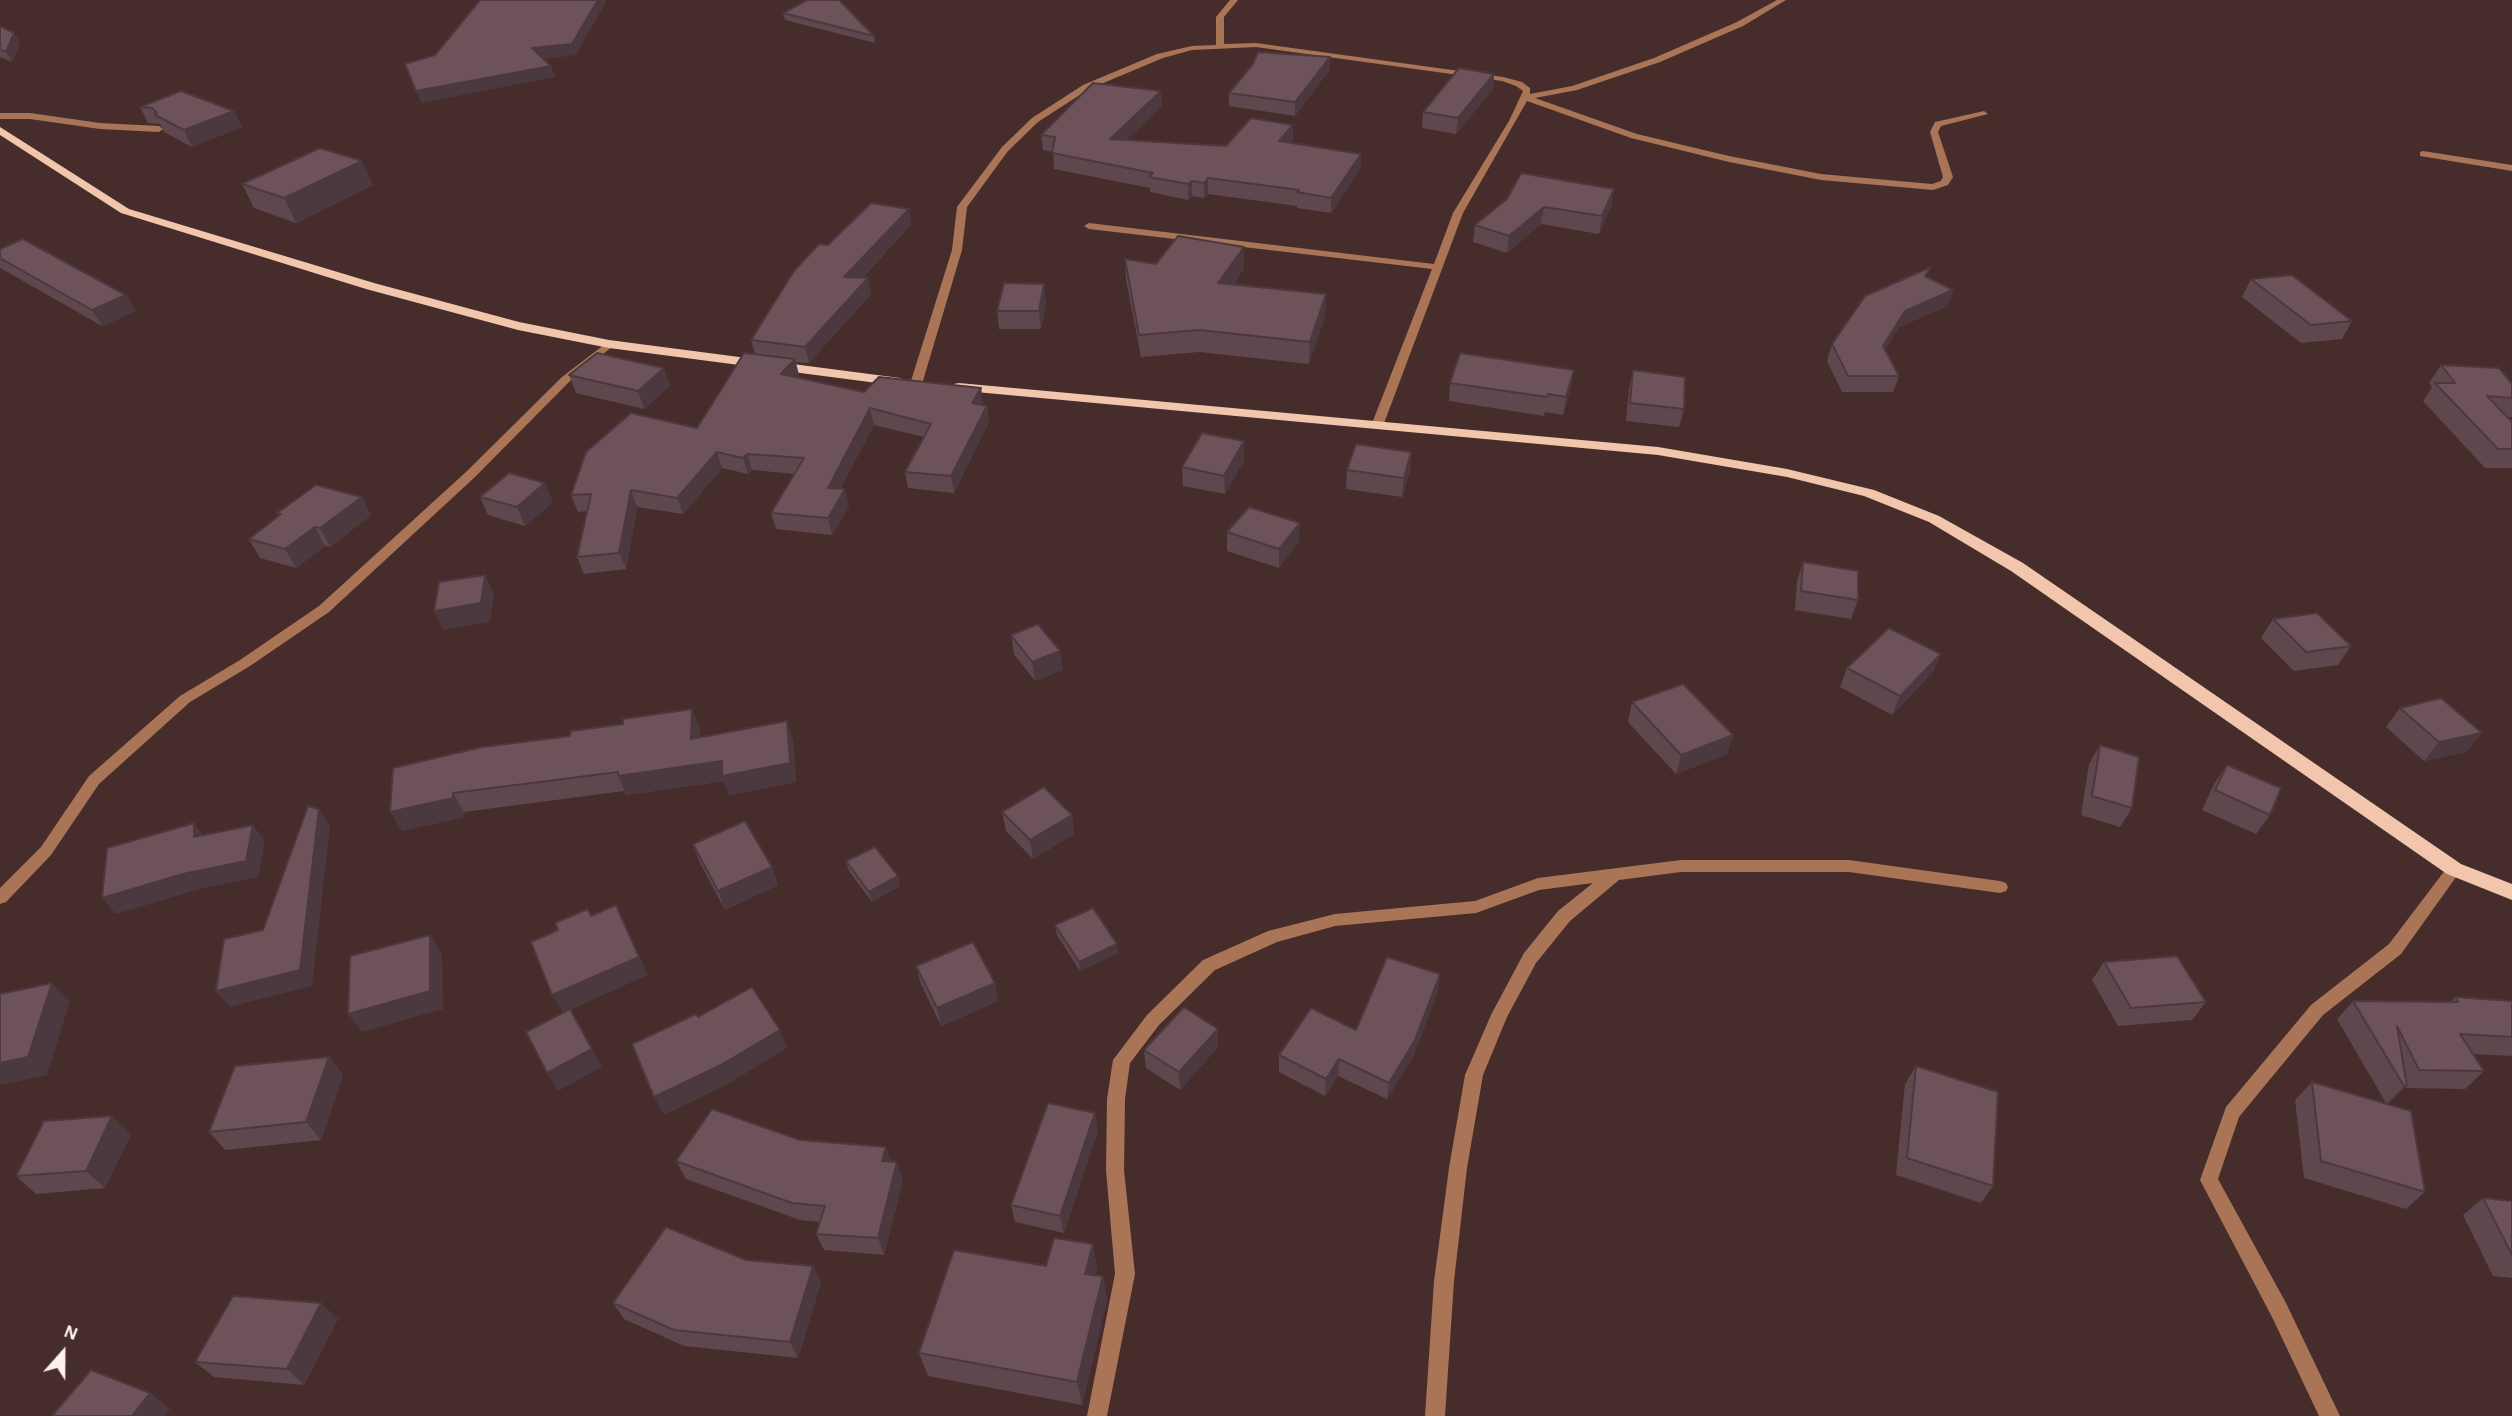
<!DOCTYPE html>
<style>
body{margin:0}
#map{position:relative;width:2512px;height:1416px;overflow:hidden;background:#462d2b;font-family:"Alegreya Sans",sans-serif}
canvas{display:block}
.north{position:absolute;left:28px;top:1318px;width:70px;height:70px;-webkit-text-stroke:5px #462d2b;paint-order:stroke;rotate:21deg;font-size:19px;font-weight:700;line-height:28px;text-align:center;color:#fdf0ee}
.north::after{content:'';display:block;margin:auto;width:24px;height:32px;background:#fdf0ee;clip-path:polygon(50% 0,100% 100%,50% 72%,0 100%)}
</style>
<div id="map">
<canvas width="2512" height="1416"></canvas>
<div class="north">N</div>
</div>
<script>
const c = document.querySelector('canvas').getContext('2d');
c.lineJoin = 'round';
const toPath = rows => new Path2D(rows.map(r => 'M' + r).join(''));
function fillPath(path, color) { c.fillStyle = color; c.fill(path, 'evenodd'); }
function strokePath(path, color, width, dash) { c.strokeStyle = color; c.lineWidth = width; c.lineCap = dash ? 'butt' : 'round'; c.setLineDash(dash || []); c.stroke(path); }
const service = toPath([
 [0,113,30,113,100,123,159,126,163,129,159,132,100,129,30,119,0,119,0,113]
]);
const minor = toPath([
 [1230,0,1238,0,1224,17,1224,44,1256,43,1503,77,1522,82,1530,88,1530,94,1572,86,1654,58,1737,22,1777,0,1786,0,1743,26,1660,62,1577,90,1535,98,1637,134,1729,156,1821,174,1932,184,1941,181,1943,177,1930,132,1935,122,1984,111,1988,114,1941,126,1938,132,1953,177,1948,185,1933,190,1821,180,1729,162,1631,138,1527,101,1463,213,1383,426,1377,429,1371,426,1432,269,1089,229,1084,226,1089,223,1434,264,1453,213,1509,121,1523,91,1516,86,1502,81,1256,47,1192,50,1163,58,1089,89,1038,122,1008,151,967,207,962,250,922,384,920,386,912,386,910,384,952,250,957,207,1002,147,1032,118,1083,85,1157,54,1192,46,1216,45,1216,17,1230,0],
 [2423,151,2512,165,2512,171,2420,156,2420,152,2423,151],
 [609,341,613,342,613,346,570,381,475,477,329,612,250,666,190,702,99,784,51,855,6,902,0,904,0,888,41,847,89,776,180,696,240,660,319,606,467,471,562,377,609,341],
 [1681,860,1849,860,2000,881,2006,883,2008,887,2006,891,2000,893,1849,872,1681,872,1619,880,1570,921,1536,963,1507,1017,1483,1075,1467,1168,1454,1281,1445,1416,1425,1416,1434,1281,1449,1168,1465,1075,1491,1015,1524,953,1558,911,1593,883,1539,890,1476,913,1335,926,1277,942,1215,970,1159,1025,1130,1063,1125,1099,1124,1170,1135,1274,1107,1416,1087,1416,1115,1274,1106,1170,1107,1099,1113,1060,1147,1015,1203,960,1268,931,1335,914,1475,901,1538,878,1681,860],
 [2454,863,2459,865,2462,869,2459,873,2401,954,2323,1015,2239,1117,2218,1179,2286,1303,2340,1416,2319,1416,2272,1317,2200,1180,2226,1107,2311,1005,2389,944,2449,865,2454,863]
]);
const primary = toPath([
 [0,127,129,209,374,283,519,322,609,340,900,378,907,382,900,386,609,348,518,330,366,289,121,213,0,135,0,127],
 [959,383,1658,447,1787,469,1874,490,1939,516,2023,563,2461,864,2512,884,2512,900,2447,874,2011,571,1929,522,1864,496,1787,477,1658,455,954,390,954,384,959,383]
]);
const wall = toPath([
 [783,13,874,36,875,43,785,20],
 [0,26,20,43,12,62,0,57],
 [1330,57,1330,69,1295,116,1229,106,1229,93],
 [1494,74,1493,89,1456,134,1422,128,1423,112],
 [1161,91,1162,106,1126,140,1226,146,1293,140,1290,143,1361,154,1360,169,1331,213,1297,208,1297,206,1208,194,1204,198,1192,196,1188,200,1150,192,1150,188,1054,169,1053,152,1043,150,1041,135],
 [140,107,234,111,242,127,192,147,164,132,160,124,148,123],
 [242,184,373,185,296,223,254,208],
 [1614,189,1611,206,1599,234,1541,224,1507,253,1473,242,1475,225],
 [909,209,911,225,862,278,868,278,871,294,809,363,795,362,799,375,797,378,864,392,981,388,983,405,987,406,989,422,954,493,908,488,905,472,924,437,874,425,840,489,849,506,832,535,776,529,771,513,795,474,752,470,748,474,722,468,683,514,637,507,626,569,584,574,577,557,587,511,578,512,571,495,697,428,755,354,751,340,828,245],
 [1244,247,1244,268,1233,285,1326,294,1325,316,1309,364,1199,352,1141,357,1126,280,1125,259,1156,264],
 [0,249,126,295,136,311,102,326,2,269,0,267],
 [1927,277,1948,306,1899,327,1885,350,1899,376,1893,392,1842,392,1827,361,1832,344],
 [2251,279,2352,321,2342,339,2301,343,2242,297],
 [1046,302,1041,329,999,329,997,311],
 [2441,365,2512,384,2512,417,2507,417,2512,422,2512,468,2485,468,2423,401,2432,387,2429,383],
 [1633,370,1684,409,1679,427,1626,421,1629,389],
 [569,375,670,386,644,409,576,393],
 [1450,383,1571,388,1563,415,1545,412,1544,416,1449,401],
 [1244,441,1244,460,1225,494,1183,486,1182,467],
 [1411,452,1410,471,1402,497,1346,489,1347,470],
 [480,497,553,502,525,526,488,515],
 [277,513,371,515,330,547,325,546,296,568,260,558,249,539,279,516],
 [1227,532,1299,542,1279,568,1227,551],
 [1803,562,1858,600,1851,619,1795,610,1797,581],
 [2273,619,2351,646,2338,665,2294,671,2261,638],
 [1011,635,1060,651,1063,670,1035,681,1014,654],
 [1941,654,1932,673,1892,715,1840,687,1847,668],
 [1632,702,1733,735,1727,754,1676,774,1628,722],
 [2400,708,2482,733,2466,752,2424,761,2386,727],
 [700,728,699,737,793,740,796,782,729,795,724,781,626,795,624,791,464,812,464,817,402,831,393,768],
 [2100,745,2132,808,2120,827,2081,815,2089,764],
 [2227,765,2270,815,2256,834,2202,810,2214,784],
 [1002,812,1072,815,1074,834,1033,859,1006,831],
 [693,844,772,867,778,885,725,910,700,863],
 [846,861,898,876,900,886,872,902,849,871],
 [1055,925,1118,953,1080,971,1057,935],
 [2104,962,2206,1002,2192,1020,2118,1026,2092,980],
 [916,966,998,1001,941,1026,921,984],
 [1438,991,1413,1057,1387,1099,1338,1076,1325,1096,1279,1072,1279,1055,1356,1030],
 [2455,997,2512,1001,2512,1056,2473,1054,2484,1071,2465,1089,2404,1088,2388,1104,2425,1192,2406,1209,2304,1178,2295,1100,2312,1082,2386,1103,2337,1019,2353,1001,2451,1002],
 [1218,1047,1180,1090,1146,1068,1144,1050],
 [329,1057,343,1075,321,1140,225,1150,209,1132],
 [1916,1066,1993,1186,1981,1203,1896,1175,1905,1084],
 [1098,1130,1064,1233,1015,1222,1011,1205],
 [131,1134,105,1188,36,1194,16,1176],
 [800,1140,891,1162,903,1180,884,1255,824,1250,816,1234,820,1222,800,1220,686,1179,676,1161],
 [2483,1198,2512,1201,2512,1278,2493,1276,2463,1215],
 [1093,1244,1097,1269,1095,1275,1103,1276,1107,1300,1082,1405,928,1376,919,1353,1046,1266],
 [746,1260,813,1266,821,1282,798,1358,684,1346,624,1319,613,1303],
 [338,1319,304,1385,214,1377,195,1362]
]);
const shadedWall = toPath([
 [598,0,607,0,576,55,536,60,532,48],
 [14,33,20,43,12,62,6,52],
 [1330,57,1330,69,1295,116,1295,102],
 [551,66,555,77,421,103,416,91],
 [1494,74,1493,89,1456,134,1458,118],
 [1161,91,1162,106,1112,154,1110,139],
 [234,111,242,127,192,147,184,130],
 [1293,125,1293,140,1279,156,1279,141],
 [1361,154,1360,169,1331,213,1331,198],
 [362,161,373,185,296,223,284,198],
 [1208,178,1208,194,1204,198,1204,183],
 [1192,181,1192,196,1188,200,1188,184],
 [1614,189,1611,206,1599,234,1602,216],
 [1544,207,1541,224,1507,253,1509,236],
 [909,209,911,225,847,293,844,277],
 [1244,247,1244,268,1219,304,1218,283],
 [868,278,871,294,809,363,805,347],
 [1044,284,1046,302,1041,329,1039,311],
 [1953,290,1948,306,1899,327,1877,363,1883,346,1905,311],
 [1326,294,1325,316,1309,364,1310,342],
 [126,295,136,311,102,326,92,310],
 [795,359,799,375,786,390,781,374],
 [664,368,670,386,644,409,638,391],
 [1574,370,1571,388,1563,415,1566,397],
 [981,388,983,405,975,420,972,403],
 [987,406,989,422,954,493,951,476],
 [870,408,874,425,832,504,828,488],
 [1244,441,1244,460,1225,494,1224,476],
 [717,452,722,468,683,514,677,498],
 [1411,452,1410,471,1402,497,1404,478],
 [747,454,752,470,748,474,743,458],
 [545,483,553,502,525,526,517,507],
 [845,489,849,506,832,535,828,518],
 [631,490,637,507,626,569,619,553],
 [362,497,371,515,330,547,320,528],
 [1300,523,1299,542,1279,568,1279,549],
 [315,527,325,546,296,568,285,549],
 [485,575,494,594,490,622,443,630,434,611],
 [1060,651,1063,670,1035,681,1032,662],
 [1941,654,1932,673,1892,715,1900,696],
 [692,709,700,728,698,758,691,739],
 [787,721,793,740,796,782,729,795,724,781,626,795,618,776,722,761],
 [2482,733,2466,752,2424,761,2439,742],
 [1733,735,1727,754,1676,774,1681,755],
 [453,793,464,812,464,817,402,831,390,812],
 [319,809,330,825,312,986,230,1007,216,991,300,970],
 [1072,815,1074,834,1033,859,1030,840],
 [194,823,207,840,194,837],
 [253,825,265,841,258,877,196,890,116,914,102,898],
 [772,867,778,885,725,910,718,891],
 [898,876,900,886,872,902,869,892],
 [616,905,648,975,563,1013,552,995],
 [430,935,442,953,443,1009,362,1032,348,1014],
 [1117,944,1118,953,1080,971,1079,962],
 [1440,974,1438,991,1413,1057,1387,1099,1389,1083],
 [52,983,70,1001,47,1075,0,1085,0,1063],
 [995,983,998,1001,941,1026,937,1008],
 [570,1010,602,1067,558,1091,547,1073],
 [1218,1029,1218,1047,1180,1090,1179,1072],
 [780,1030,787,1048,728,1084,664,1115,654,1097],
 [329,1057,343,1075,321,1140,306,1122],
 [1339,1059,1338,1076,1325,1096,1326,1079],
 [2404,1086,2407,1086,2389,1103,2386,1104],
 [1095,1113,1098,1130,1064,1233,1060,1216],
 [112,1116,131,1134,105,1188,86,1171],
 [886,1147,892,1164,882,1161],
 [897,1162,903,1180,884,1255,878,1238],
 [1093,1244,1097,1269,1089,1298,1085,1274],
 [813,1266,821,1282,798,1358,790,1342],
 [1103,1276,1107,1300,1082,1405,1077,1382],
 [321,1303,338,1319,304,1385,287,1369],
 [150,1393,170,1409,164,1416,132,1416]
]);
const building = toPath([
 [480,0,598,0,572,44,532,48,551,66,416,91,405,64,435,55,480,0],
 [807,0,839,0,874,36,783,13,807,0],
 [0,26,14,33,6,52,0,49,0,26],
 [1258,52,1330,57,1295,102,1229,93,1253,64,1258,52],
 [1459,68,1494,74,1458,118,1423,112,1459,68],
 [1093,83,1161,91,1110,139,1226,146,1251,118,1293,125,1279,141,1361,154,1331,198,1297,192,1299,190,1208,178,1204,183,1192,181,1188,184,1149,177,1153,173,1052,153,1055,137,1041,135,1093,83],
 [181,91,234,111,184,130,155,115,157,113,152,108,140,107,181,91],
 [320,148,362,161,284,198,242,184,320,148],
 [1521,173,1614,189,1602,216,1544,207,1509,236,1475,225,1507,199,1521,173],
 [871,203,909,209,844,277,868,278,805,347,751,340,794,271,819,244,828,245,871,203],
 [1178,236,1244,247,1218,283,1326,294,1310,342,1199,330,1139,335,1125,259,1156,264,1178,236],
 [23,239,126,295,92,310,0,258,0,249,23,239],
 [1931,267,1925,276,1953,290,1905,311,1883,346,1899,376,1848,376,1832,344,1865,296,1931,267],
 [2292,275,2352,321,2311,325,2251,279,2292,275],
 [1004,283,1044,284,1039,311,997,311,1004,283],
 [597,353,664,368,638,391,569,375,597,353],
 [744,353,795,359,781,374,864,392,879,377,981,388,972,403,987,406,951,476,905,472,931,424,870,408,828,488,845,489,828,518,771,513,804,458,747,454,743,458,717,452,677,498,631,490,619,553,577,557,591,494,571,495,586,452,631,413,697,428,744,353],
 [1460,353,1574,370,1566,397,1548,394,1547,397,1450,383,1460,353],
 [2441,365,2499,368,2512,384,2512,398,2487,396,2512,422,2512,449,2498,449,2435,383,2455,383,2441,365],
 [1633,370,1685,377,1684,409,1630,403,1633,370],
 [1202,433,1244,441,1224,476,1182,467,1202,433],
 [1356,444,1411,452,1404,478,1347,470,1356,444],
 [509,473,545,483,517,507,480,497,509,473],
 [316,485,362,497,320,528,315,527,285,549,249,539,281,514,277,513,316,485],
 [1249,507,1300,523,1279,549,1227,532,1249,507],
 [1803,562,1858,571,1858,600,1801,591,1803,562],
 [485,575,481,603,434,611,439,582,485,575],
 [2317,613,2351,646,2306,652,2273,619,2317,613],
 [1038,624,1060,651,1032,662,1011,635,1038,624],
 [1889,628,1941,654,1900,696,1847,668,1889,628],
 [1683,684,1733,735,1681,755,1632,702,1683,684],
 [2441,698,2482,733,2439,742,2400,708,2441,698],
 [692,709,691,739,787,721,790,763,722,776,722,761,618,776,618,772,453,793,453,798,390,812,393,768,482,747,570,736,571,731,623,724,623,719,692,709],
 [2100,745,2139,757,2132,808,2092,796,2100,745],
 [2227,765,2281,788,2270,815,2215,790,2227,765],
 [1044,787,1072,815,1030,840,1002,812,1044,787],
 [308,806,319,809,300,970,216,991,224,939,263,930,308,806],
 [745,821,772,867,718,891,693,844,745,821],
 [194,823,194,837,253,825,246,861,183,874,102,898,107,848,194,823],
 [875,847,898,876,869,892,846,861,875,847],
 [616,905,639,957,552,995,531,942,558,930,555,923,588,909,591,916,616,905],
 [1093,908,1117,944,1079,962,1055,925,1093,908],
 [430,935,430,991,348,1014,350,956,430,935],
 [973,942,995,983,937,1008,916,966,973,942],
 [2177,956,2206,1002,2131,1008,2104,962,2177,956],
 [1387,957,1440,974,1415,1040,1389,1083,1339,1059,1326,1079,1279,1055,1311,1008,1356,1030,1387,957],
 [52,983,28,1057,0,1063,0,994,52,983],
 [752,987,780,1030,719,1066,654,1097,632,1044,696,1014,698,1017,752,987],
 [2455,997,2512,1001,2512,1037,2460,1034,2484,1071,2419,1070,2397,1026,2407,1086,2404,1086,2353,1001,2458,1002,2455,997],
 [1184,1007,1218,1029,1179,1072,1144,1050,1184,1007],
 [570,1009,592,1049,547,1073,526,1032,570,1009],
 [329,1057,306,1122,209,1132,235,1066,329,1057],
 [1916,1066,1998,1092,1993,1186,1907,1158,1916,1066],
 [2312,1082,2411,1111,2425,1192,2321,1161,2312,1082],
 [1048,1103,1095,1113,1060,1216,1011,1205,1048,1103],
 [712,1109,800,1140,886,1147,882,1161,897,1162,878,1238,816,1234,825,1206,792,1203,676,1161,712,1109],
 [112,1116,86,1171,16,1176,44,1121,112,1116],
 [2483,1198,2512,1201,2512,1255,2483,1198],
 [666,1227,746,1260,813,1266,790,1342,674,1330,613,1303,666,1227],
 [1054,1238,1093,1244,1085,1274,1103,1276,1077,1382,919,1353,954,1250,1046,1266,1054,1238],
 [233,1296,321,1303,287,1369,195,1362,233,1296],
 [91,1370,150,1393,132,1416,52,1416,91,1370]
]);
fillPath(service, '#aa7456');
fillPath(minor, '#aa7456');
fillPath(primary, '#f2c5ad');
fillPath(wall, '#5e474d');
fillPath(shadedWall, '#4c393f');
fillPath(building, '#6d525a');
strokePath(building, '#4c393f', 2);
</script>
